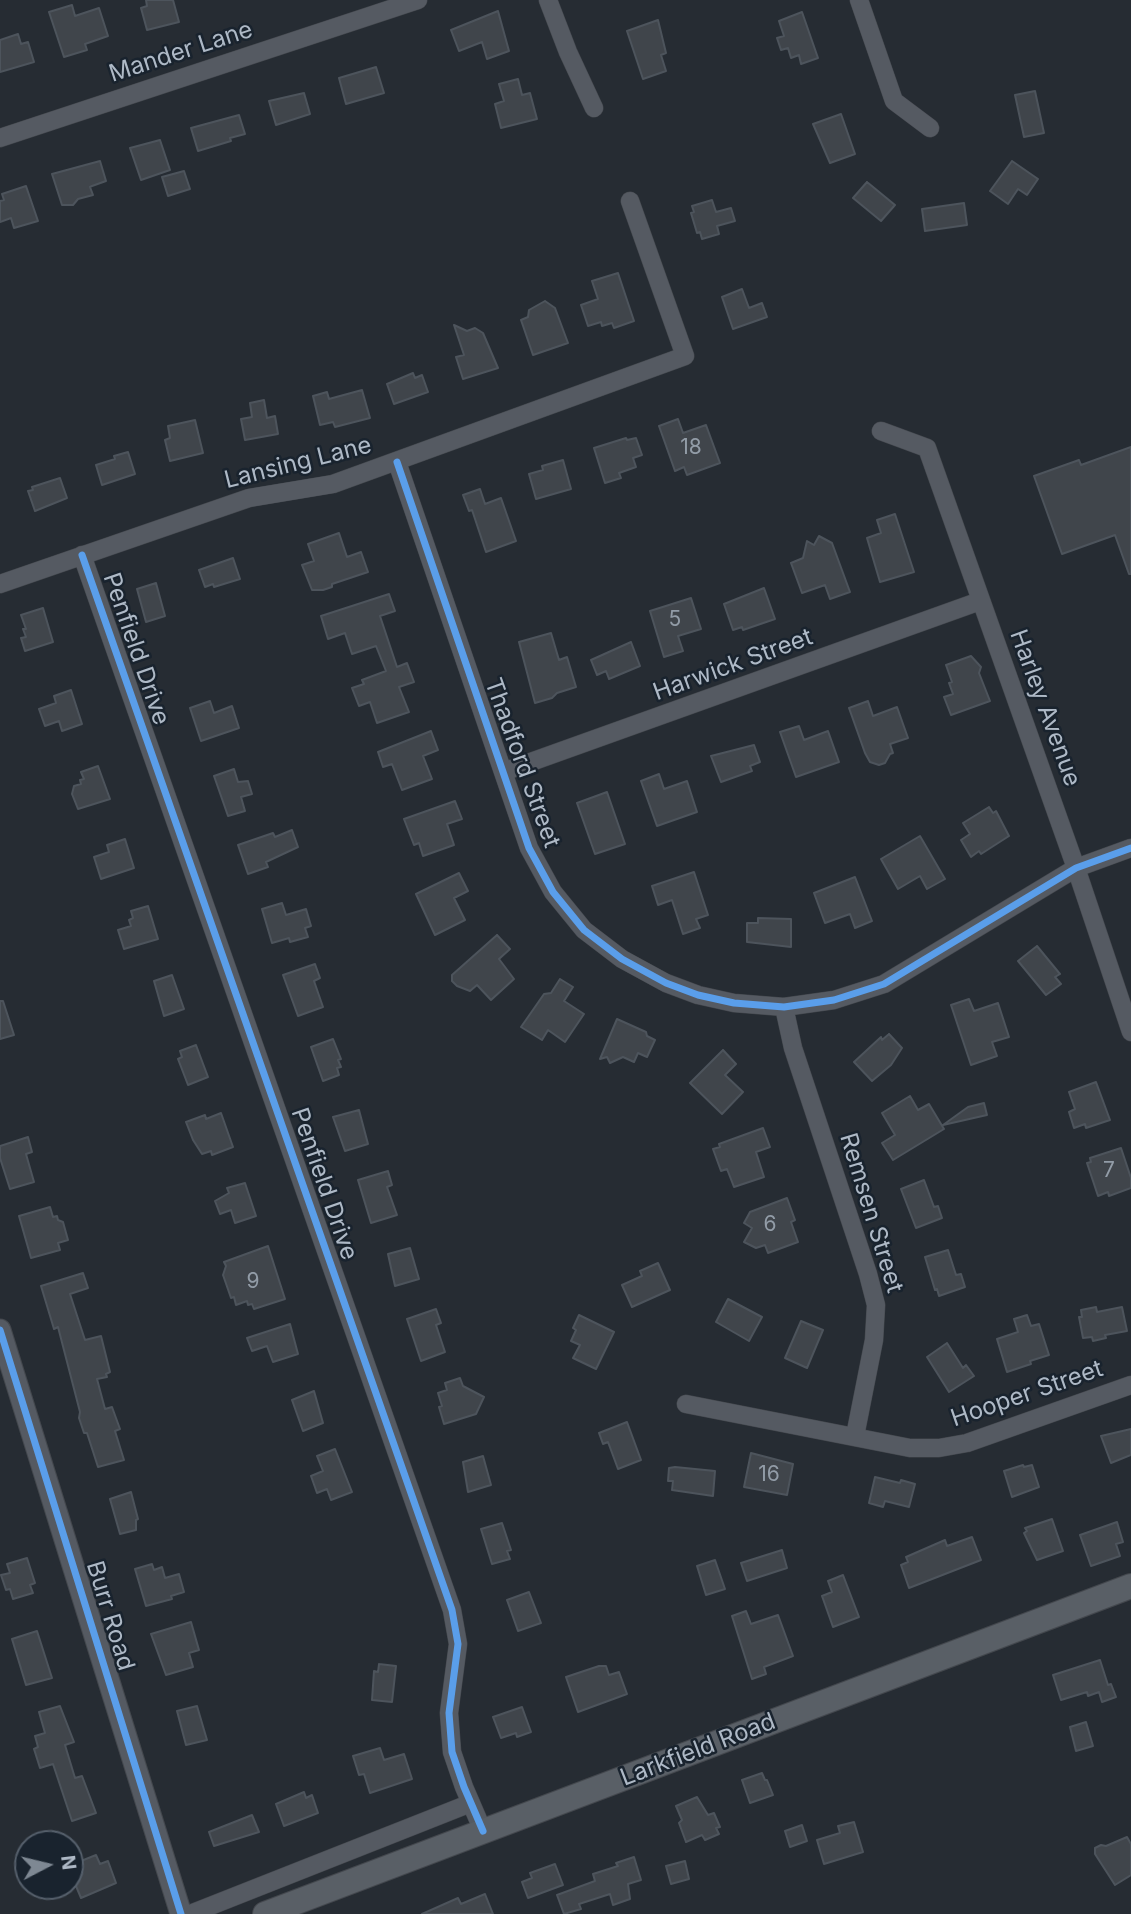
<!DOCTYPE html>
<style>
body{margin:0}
#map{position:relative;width:1131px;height:1914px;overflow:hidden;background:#262c33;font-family:Inter,sans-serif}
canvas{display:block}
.north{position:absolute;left:14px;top:1830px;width:70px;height:70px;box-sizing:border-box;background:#19232e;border:2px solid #555f6b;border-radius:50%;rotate:83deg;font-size:19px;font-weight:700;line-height:28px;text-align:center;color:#aeb9c6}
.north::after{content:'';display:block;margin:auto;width:24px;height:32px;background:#7e8893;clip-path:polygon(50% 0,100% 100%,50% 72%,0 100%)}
</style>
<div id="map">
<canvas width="1131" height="1914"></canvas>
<div class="north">N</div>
</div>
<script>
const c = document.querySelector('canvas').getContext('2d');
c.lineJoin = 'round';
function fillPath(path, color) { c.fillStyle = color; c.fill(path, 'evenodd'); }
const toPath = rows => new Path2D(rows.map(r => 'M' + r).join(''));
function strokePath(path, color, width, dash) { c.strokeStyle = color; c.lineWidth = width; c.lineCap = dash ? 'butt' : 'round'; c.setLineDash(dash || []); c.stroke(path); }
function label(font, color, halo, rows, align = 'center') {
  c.font = font + ' Inter,sans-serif'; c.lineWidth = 5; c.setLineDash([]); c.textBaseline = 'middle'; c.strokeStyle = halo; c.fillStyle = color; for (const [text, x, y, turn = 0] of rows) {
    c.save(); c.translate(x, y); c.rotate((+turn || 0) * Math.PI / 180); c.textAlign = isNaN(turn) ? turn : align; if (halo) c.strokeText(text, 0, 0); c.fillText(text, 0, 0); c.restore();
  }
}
const building = toPath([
 [146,0,173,0,179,22,147,30,141,8,147,6,146,0],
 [72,5,75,16,99,8,108,36,85,44,87,50,64,57,49,12,72,5],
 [498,11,509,51,487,59,482,42,459,51,451,30,498,11],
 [802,12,818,58,801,64,799,55,791,58,788,48,781,50,777,38,784,36,779,21,802,12],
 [658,20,666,53,661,55,666,71,643,79,627,31,658,20],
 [18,34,21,44,28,42,34,62,0,72,0,40,18,34],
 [376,67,384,93,346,104,339,78,376,67],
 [518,79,522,95,530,93,537,119,501,128,495,104,504,101,499,84,518,79],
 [1035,91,1044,133,1024,137,1015,95,1035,91],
 [304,93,310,114,276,125,269,101,304,93],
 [841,114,855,154,830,163,813,124,841,114],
 [239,115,245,134,230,138,231,141,198,151,191,128,239,115],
 [160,140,170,170,141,180,130,148,160,140],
 [100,161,106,181,92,186,90,187,93,195,78,199,73,205,62,205,52,174,100,161],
 [1012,161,1038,179,1027,195,1018,189,1008,204,990,191,1012,161],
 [184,171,190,189,168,196,162,177,184,171],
 [867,182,895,205,881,221,853,198,867,182],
 [26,186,38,221,14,228,11,218,0,222,0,201,4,200,2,194,26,186],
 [712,200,716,212,731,208,735,221,717,226,719,234,702,239,700,232,697,233,691,213,694,212,692,206,712,200],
 [964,203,967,225,925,231,922,209,964,203],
 [618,273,634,321,614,328,612,323,602,326,601,322,588,326,581,305,598,299,592,281,618,273],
 [742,289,749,308,762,303,767,317,733,329,722,297,742,289],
 [545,301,555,308,568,343,533,355,521,320,528,317,529,310,545,301],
 [454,325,467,331,475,328,483,333,498,368,463,379,456,357,464,355,454,325],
 [413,373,415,378,422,375,428,392,394,404,387,384,413,373],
 [362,390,370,418,335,427,333,422,320,425,313,396,327,392,329,399,362,390],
 [264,400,267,418,275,416,278,434,245,440,241,419,252,417,250,403,264,400],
 [678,419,683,433,706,425,720,463,687,475,684,467,675,471,659,426,678,419],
 [195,420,203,453,170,461,165,440,170,438,168,426,195,420],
 [626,438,627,440,636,438,642,455,633,458,636,467,619,473,621,478,605,483,594,448,626,438],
 [1131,447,1131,574,1129,574,1115,535,1062,554,1034,476,1079,460,1081,465,1131,447],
 [128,452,135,474,102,485,96,465,115,459,114,456,128,452],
 [563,460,571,489,536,499,529,474,543,470,542,466,563,460],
 [60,478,67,498,35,511,28,491,33,490,32,487,60,478],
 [480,489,485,504,501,498,516,541,486,552,472,510,469,511,463,495,480,489],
 [895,514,914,572,880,582,867,538,881,533,877,520,895,514],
 [339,533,347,557,361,552,368,572,332,584,332,587,323,590,312,590,302,565,314,561,308,544,339,533],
 [819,536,832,543,850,592,830,599,825,585,802,593,791,563,803,558,807,541,814,545,819,536],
 [233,558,240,579,214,587,213,584,205,587,199,570,233,558],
 [156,583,165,616,146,622,137,589,156,583],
 [764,588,775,619,743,630,742,627,733,630,724,604,764,588],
 [389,594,395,611,380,616,397,667,407,663,414,682,399,687,409,712,377,723,370,702,359,706,352,688,364,684,362,680,386,671,376,646,352,654,345,633,328,639,321,616,389,594],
 [691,598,701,629,678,636,683,651,664,657,650,611,691,598],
 [43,608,53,642,25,651,21,638,26,637,23,629,26,629,21,615,43,608],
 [551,633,559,660,567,657,576,687,557,693,552,698,535,703,519,642,551,633],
 [631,642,640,666,609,679,606,671,597,675,591,660,631,642],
 [971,656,981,667,979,673,990,701,951,715,944,697,953,694,949,683,952,682,946,665,971,656],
 [71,690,82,724,62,731,59,721,45,726,39,709,56,703,54,696,71,690],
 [210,701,214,713,232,706,239,728,201,741,190,708,210,701],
 [868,701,873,716,897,707,908,738,890,744,893,753,890,754,885,763,879,765,870,762,865,753,849,708,868,701],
 [799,726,804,740,828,731,839,762,796,777,780,732,799,726],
 [431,731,438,750,423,756,432,779,402,790,392,764,383,767,378,752,431,731],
 [754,745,760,762,750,766,752,771,721,782,711,756,754,745],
 [98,766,110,799,78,809,72,794,74,786,81,784,80,780,84,779,81,772,98,766],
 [234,769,238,782,248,781,252,794,241,797,245,811,228,816,214,776,234,769],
 [659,774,664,789,687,781,697,812,657,826,641,781,659,774],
 [607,792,625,844,595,854,577,803,607,792],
 [455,801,462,819,447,824,454,845,423,856,419,843,414,845,404,819,455,801],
 [989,807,993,813,996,811,1009,836,981,854,979,851,971,857,961,840,970,834,963,823,989,807],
 [292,830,298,847,266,862,268,867,248,874,238,845,273,833,275,837,292,830],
 [920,836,945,879,927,889,920,876,898,889,881,859,920,836],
 [125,839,134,868,101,879,94,857,109,852,107,845,125,839],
 [694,872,708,915,696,919,700,928,683,934,672,900,658,905,652,886,694,872],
 [459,873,468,891,454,898,465,920,435,935,416,894,459,873],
 [855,877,872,921,855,928,850,914,825,923,814,893,855,877],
 [282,903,286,915,306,909,311,926,305,928,308,937,290,942,289,938,272,943,262,909,282,903],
 [148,906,158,939,124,949,118,930,131,926,129,920,133,918,131,911,148,906],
 [758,918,791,919,791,947,747,942,747,923,758,923,758,918],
 [497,935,510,949,499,959,514,979,491,1000,477,985,470,991,457,986,452,981,452,975,497,935],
 [1037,946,1060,974,1055,977,1061,984,1046,995,1018,961,1037,946],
 [315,964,320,978,314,981,323,1007,298,1016,283,975,315,964],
 [172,975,184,1009,164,1016,154,981,172,975],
 [560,979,573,987,564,1001,584,1014,565,1042,548,1030,542,1040,521,1027,544,994,551,993,560,979],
 [969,999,974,1011,998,1003,1009,1037,992,1042,997,1056,971,1065,951,1005,969,999],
 [0,1001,3,1001,14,1035,0,1039,0,1001],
 [617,1019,646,1032,647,1036,655,1040,647,1057,638,1053,634,1062,623,1057,610,1063,607,1057,600,1059,617,1019],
 [889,1034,902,1048,891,1065,872,1081,854,1062,881,1037,882,1040,889,1034],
 [333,1039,341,1059,338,1060,341,1067,337,1068,339,1075,323,1081,311,1047,333,1039],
 [196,1045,208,1077,188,1085,178,1059,182,1057,180,1051,196,1045],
 [723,1050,736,1064,725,1075,743,1092,722,1114,690,1083,723,1050],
 [1096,1082,1110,1120,1086,1128,1085,1124,1074,1128,1069,1112,1075,1109,1069,1092,1096,1082],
 [910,1096,918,1110,929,1104,944,1129,893,1160,882,1143,895,1135,882,1113,910,1096],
 [984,1103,987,1115,943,1125,968,1107,984,1103],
 [359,1110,368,1144,345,1151,333,1117,359,1110],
 [221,1113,233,1147,212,1155,211,1151,202,1154,193,1140,186,1122,205,1115,206,1119,221,1113],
 [763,1128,770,1147,756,1152,764,1177,734,1187,727,1169,721,1171,713,1149,720,1147,719,1144,763,1128],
 [28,1137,32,1152,26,1154,34,1182,10,1189,0,1158,0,1146,28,1137],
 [1121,1148,1131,1178,1131,1188,1109,1196,1108,1192,1098,1196,1087,1163,1091,1162,1090,1158,1121,1148],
 [388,1171,392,1185,387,1187,397,1215,371,1223,358,1180,388,1171],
 [924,1180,934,1207,938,1206,942,1218,916,1228,901,1189,924,1180],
 [245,1183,256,1216,235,1223,231,1210,220,1214,215,1201,229,1193,227,1188,245,1183],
 [787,1198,795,1220,791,1222,798,1242,768,1253,765,1245,756,1248,744,1242,752,1228,744,1223,750,1212,787,1198],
 [50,1207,53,1217,57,1216,58,1220,63,1222,68,1240,58,1243,60,1250,31,1258,19,1216,50,1207],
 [268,1246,285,1299,254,1309,252,1304,248,1305,247,1301,236,1305,234,1297,231,1298,223,1275,226,1266,224,1262,268,1246],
 [410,1248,419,1279,395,1286,388,1254,410,1248],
 [948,1250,956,1275,961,1274,965,1287,939,1296,937,1289,935,1290,925,1257,948,1250],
 [658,1263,670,1290,632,1307,622,1285,642,1276,640,1271,658,1263],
 [83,1273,88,1288,70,1294,85,1340,101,1336,110,1372,106,1374,107,1377,97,1379,105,1409,112,1407,120,1429,115,1431,124,1460,98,1467,87,1433,84,1433,79,1418,80,1412,58,1327,54,1329,41,1286,83,1273],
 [728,1299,762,1317,749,1341,716,1322,728,1299],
 [1096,1307,1097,1312,1122,1307,1127,1331,1105,1335,1106,1338,1093,1341,1092,1337,1083,1338,1079,1317,1082,1317,1081,1310,1096,1307],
 [436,1309,441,1323,436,1325,445,1352,421,1361,407,1319,436,1309],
 [579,1315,614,1332,596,1369,573,1358,580,1345,571,1341,576,1330,573,1328,579,1315],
 [1027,1315,1031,1326,1039,1324,1049,1355,1030,1361,1031,1364,1007,1372,997,1339,1018,1332,1014,1319,1027,1315],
 [801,1321,823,1330,807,1368,785,1358,801,1321],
 [290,1324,298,1354,273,1362,267,1346,252,1351,247,1338,290,1324],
 [947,1343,963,1368,966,1365,974,1376,949,1392,927,1357,947,1343],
 [460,1378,463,1386,484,1397,476,1414,444,1424,439,1407,442,1406,438,1393,447,1390,445,1383,460,1378],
 [314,1391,323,1423,303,1431,292,1400,314,1391],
 [627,1422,641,1460,618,1469,608,1442,603,1444,599,1433,627,1422],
 [1131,1429,1131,1455,1111,1463,1101,1436,1131,1429],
 [335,1449,352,1492,331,1500,327,1489,317,1493,311,1476,323,1471,317,1456,335,1449],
 [751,1453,793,1464,787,1495,744,1487,751,1453],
 [483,1456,491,1485,468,1492,463,1462,483,1456],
 [1023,1465,1024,1467,1032,1465,1039,1487,1012,1497,1004,1471,1023,1465],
 [675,1467,715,1471,713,1496,672,1490,673,1481,668,1481,669,1468,675,1467],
 [875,1477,900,1483,901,1480,915,1484,909,1507,885,1501,883,1507,869,1503,875,1477],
 [131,1492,138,1519,136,1520,136,1530,120,1534,110,1499,131,1492],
 [1052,1519,1063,1551,1037,1560,1024,1533,1027,1531,1025,1528,1052,1519],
 [1117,1522,1123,1542,1116,1544,1120,1556,1091,1566,1080,1535,1117,1522],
 [502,1523,511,1550,507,1551,510,1559,492,1564,481,1529,502,1523],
 [972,1537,981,1560,909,1588,901,1565,908,1562,906,1557,945,1540,947,1546,972,1537],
 [782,1550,787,1568,747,1581,741,1563,782,1550],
 [27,1558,35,1583,30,1585,33,1593,13,1599,10,1589,6,1590,1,1575,10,1573,7,1564,27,1558],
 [715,1560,725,1589,706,1595,697,1566,715,1560],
 [152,1564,154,1570,162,1567,165,1578,179,1574,184,1592,171,1596,172,1599,146,1606,135,1569,152,1564],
 [843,1575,859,1617,833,1627,822,1596,832,1592,828,1581,843,1575],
 [529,1592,541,1623,518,1631,507,1600,529,1592],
 [746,1611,751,1624,778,1615,793,1656,764,1667,766,1674,752,1679,732,1616,746,1611],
 [191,1622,199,1650,189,1653,193,1667,166,1675,151,1634,191,1622],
 [37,1631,52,1678,26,1685,12,1639,37,1631],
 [1100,1660,1108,1685,1111,1684,1116,1697,1102,1702,1099,1692,1088,1696,1087,1692,1061,1700,1053,1675,1100,1660],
 [379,1664,396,1666,392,1702,372,1700,374,1671,378,1672,379,1664],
 [599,1666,606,1666,609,1675,619,1672,627,1694,578,1712,566,1677,599,1666],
 [60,1706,74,1742,65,1745,75,1778,82,1776,96,1813,72,1821,53,1764,40,1768,34,1749,38,1747,35,1736,45,1733,39,1712,60,1706],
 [197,1706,207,1740,186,1745,177,1711,197,1706],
 [522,1707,531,1732,517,1737,516,1733,501,1738,493,1717,522,1707],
 [1086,1722,1093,1746,1076,1751,1070,1727,1086,1722],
 [380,1748,384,1760,404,1754,412,1779,370,1793,364,1774,359,1775,353,1756,380,1748],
 [762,1773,765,1780,767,1780,773,1795,750,1803,742,1780,762,1773],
 [304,1792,306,1798,312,1795,318,1813,284,1826,276,1804,304,1792],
 [697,1797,708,1815,714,1813,720,1827,716,1828,719,1834,705,1840,702,1835,686,1842,679,1823,682,1820,676,1806,697,1797],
 [252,1815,259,1832,214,1846,209,1832,252,1815],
 [854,1822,863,1852,824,1864,817,1840,840,1833,838,1826,854,1822],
 [802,1825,807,1841,790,1847,785,1831,802,1825],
 [1127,1837,1131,1844,1131,1875,1115,1885,1095,1854,1095,1848,1101,1845,1106,1846,1127,1837],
 [96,1855,100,1864,108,1861,116,1883,81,1898,71,1874,81,1870,79,1866,83,1864,81,1861,96,1855],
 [634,1857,641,1880,628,1884,630,1899,613,1905,610,1894,579,1904,581,1909,564,1914,557,1895,595,1881,593,1874,618,1866,616,1863,634,1857],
 [685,1861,689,1879,671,1884,666,1866,685,1861],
 [555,1864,563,1885,528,1898,522,1882,532,1878,530,1873,555,1864],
 [485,1894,493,1914,422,1914,458,1898,461,1904,485,1894]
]);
const minor = toPath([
 [548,0,568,52,594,108],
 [859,0,894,101,930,128],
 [0,138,418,0],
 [881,431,927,448,1076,868,1131,1032],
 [397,462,529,848,553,892,584,930,622,959,666,983,698,995,734,1003,784,1007,834,1000,884,984,1076,868,1131,848],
 [82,555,452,1610,458,1644,449,1713,452,1752,464,1787,483,1831],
 [0,584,249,498,333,484,685,356,630,201],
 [503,772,980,601],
 [784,1007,793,1048,868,1274,876,1305,874,1340,855,1436],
 [686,1404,910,1448,939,1448,967,1443,1131,1385],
 [190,1914,471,1803]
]);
const tertiary = toPath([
 [0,1330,181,1914]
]);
const secondary = toPath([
 [265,1914,1131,1586]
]);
const cycleway = toPath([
 [397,462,529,848,553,892,584,930,622,959,666,983,698,995,734,1003,784,1007,834,1000,884,984,1076,868,1131,848],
 [82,555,452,1610,458,1644,449,1713,452,1752,464,1787,483,1831],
 [0,1330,181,1914]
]);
const numberNames = [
 ["18",691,448],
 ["5",675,620],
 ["7",1109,1171],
 ["6",770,1225],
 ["9",253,1282],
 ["16",769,1475]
];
const streetNames = [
 ["Mander Lane",181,52,-18],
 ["Lansing Lane",298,463,-14],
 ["Penfield Drive",136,649,71],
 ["Harwick Street",733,665,-20],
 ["Harley Avenue",1045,708,70],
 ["Thadford Street",522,763,70],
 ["Penfield Drive",324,1184,71],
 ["Remsen Street",871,1213,73],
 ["Hooper Street",1027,1394,-19],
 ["Burr Road",110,1616,73],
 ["Larkfield Road",698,1750,-21]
];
fillPath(building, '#40454b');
strokePath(building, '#4d545c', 2);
strokePath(minor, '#44484e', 19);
strokePath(tertiary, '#44484e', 23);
strokePath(secondary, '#44484e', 26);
strokePath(minor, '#555a62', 18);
strokePath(tertiary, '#555a62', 21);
strokePath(secondary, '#595f66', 24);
strokePath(cycleway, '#5a9eea', 7);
label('21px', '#929ca7', null, numberNames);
label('24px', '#aeb9c6', '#19232e', streetNames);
</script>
